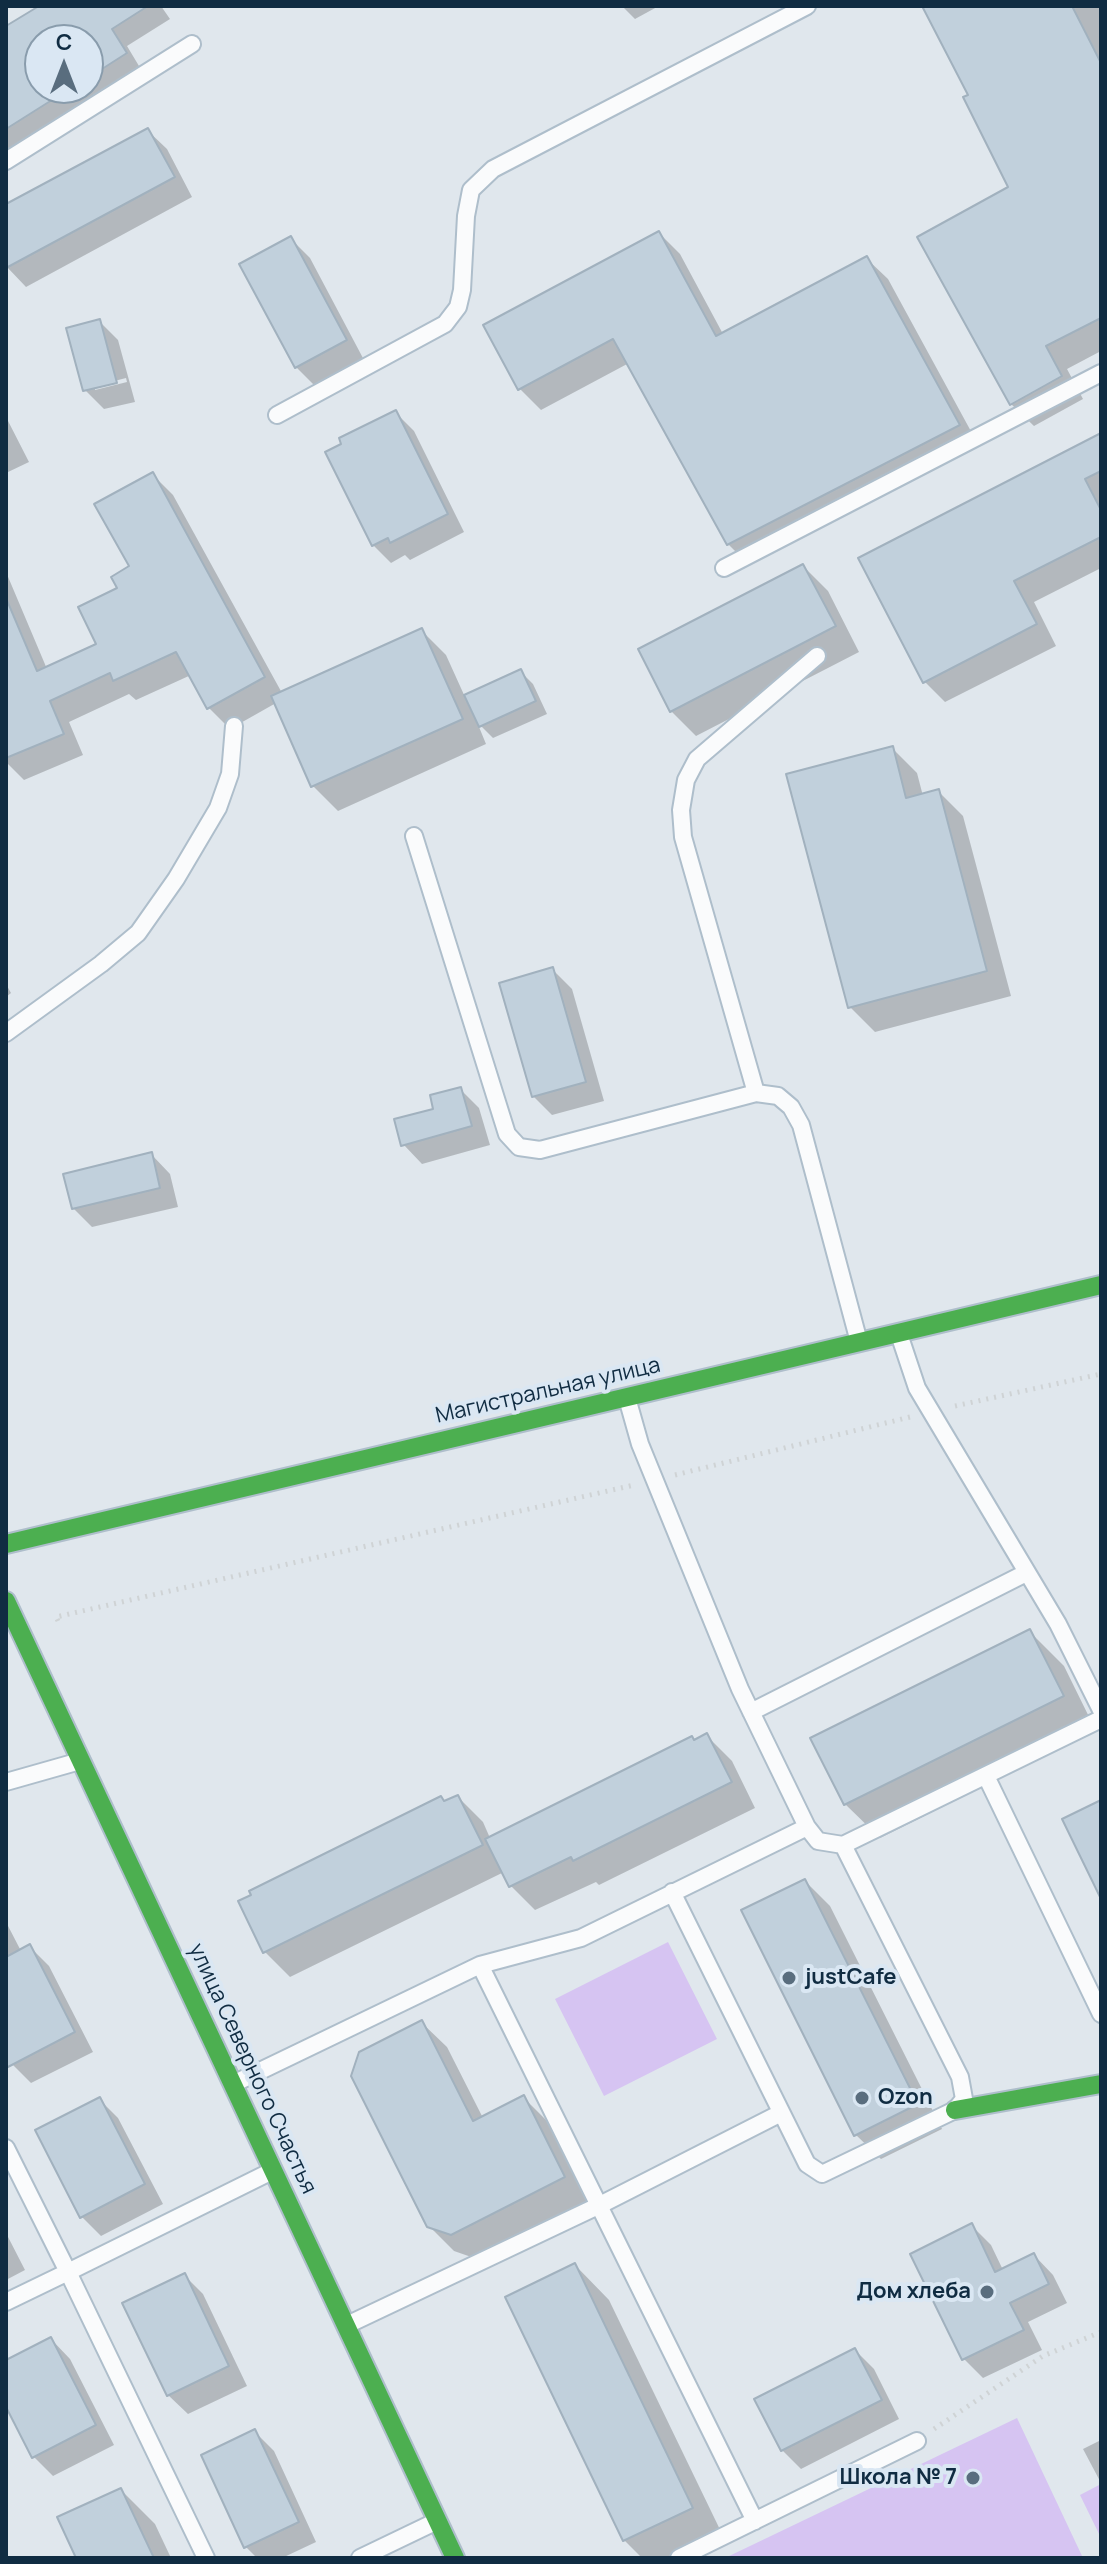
<!DOCTYPE html>
<meta charset="utf-8">
<style>
body{margin:0}
#map{position:relative;width:1107px;height:2564px;overflow:hidden;background:#e0e7ed;font-family:Manrope,sans-serif}
canvas{display:block}
.frame{position:absolute;inset:0;border:8px solid #102c42;pointer-events:none}
.north{position:absolute;left:24px;top:24px;width:80px;height:80px;box-sizing:border-box;background:#dae7f3;border:2px solid #899cac;border-radius:50%;rotate:0deg;font-size:22px;font-weight:700;line-height:32px;text-align:center;color:#102c42}
.north::after{content:'';display:block;margin:auto;width:28px;height:36px;background:#596d7e;clip-path:polygon(50% 0,100% 100%,50% 72%,0 100%)}
</style>
<div id="map">
<canvas width="1107" height="2564"></canvas>
<div class="frame"></div>
<div class="north">С</div>
</div>
<script>
const c = document.querySelector('canvas').getContext('2d');
c.lineJoin = 'round';
function fillPath(path, color) { c.fillStyle = color; c.fill(path, 'evenodd'); }
const toPath = rows => new Path2D(rows.map(r => 'M' + r).join(''));
function strokePath(path, color, width, dash) { c.strokeStyle = color; c.lineWidth = width; c.lineCap = dash ? 'butt' : 'round'; c.setLineDash(dash || []); c.stroke(path); }
function label(font, color, halo, rows, align = 'center') {
  c.font = font + ' Manrope,sans-serif'; c.lineWidth = 8; c.setLineDash([]); c.textBaseline = 'middle'; c.strokeStyle = halo; c.fillStyle = color; for (const [text, x, y, turn = 0] of rows) {
    c.save(); c.translate(x, y); c.rotate((+turn || 0) * Math.PI / 180); c.textAlign = isNaN(turn) ? turn : align; if (halo) c.strokeText(text, 0, 0); c.fillText(text, 0, 0); c.restore();
  }
}
const green = toPath([
 [668,1942,717,2039,604,2096,555,1999],
 [1017,2418,1083,2558,725,2558],
 [1101,2484,1101,2538,1080,2495]
]);
const shadow = toPath([
 [42,6,161,6,170,19,127,46,142,71,6,155,6,29],
 [40,40,88,40,88,88,40,88],
 [622,6,656,6,657,7,635,19],
 [924,6,1101,6,1101,351,1067,369,1083,399,1034,426,1011,404,1011,187,970,96],
 [147,130,167,149,192,197,26,287,6,266,6,207],
 [659,233,680,254,723,334,867,259,888,279,979,446,749,565,728,544,629,363,541,410,520,389,486,326],
 [291,239,310,258,364,360,315,386,296,367],
 [99,321,118,340,135,402,104,409,85,390],
 [126,378,127,382,95,390,95,386],
 [396,413,414,431,464,532,410,560,405,555,391,563,373,545],
 [6,417,29,462,6,473],
 [1101,436,1101,568,1034,602,1056,646,945,702,924,681],
 [152,474,173,495,282,693,421,630,446,655,465,697,521,672,533,684,547,714,493,738,477,722,486,744,338,811,313,786,276,703,230,729,209,708,191,675,136,700,129,694,69,722,83,755,24,780,6,762,6,572,47,669,98,645,131,567],
 [803,566,828,591,859,652,696,736,671,711],
 [892,748,917,773,923,796,938,791,963,816,1011,996,875,1032,850,1007],
 [553,970,572,989,604,1101,552,1115,533,1096],
 [6,984,11,993,6,997],
 [460,1089,479,1108,490,1145,422,1164,403,1144],
 [151,1154,170,1174,178,1207,92,1227,73,1208],
 [1030,1632,1064,1666,1096,1731,880,1838,845,1804],
 [707,1736,732,1761,755,1808,599,1885,596,1882,535,1910,510,1885,504,1872,290,1977,265,1952,445,1803,458,1797,483,1822,490,1838],
 [805,1881,830,1906,942,2129,881,2159,856,2135],
 [6,1922,21,1951,30,1947,49,1966,93,2052,31,2083,12,2064,6,2052],
 [422,2023,447,2047,483,2118,524,2098,549,2123,589,2203,477,2259,454,2251,429,2226],
 [99,2099,118,2118,163,2204,101,2236,82,2217],
 [972,2226,991,2245,1003,2270,1034,2255,1053,2275,1067,2303,1028,2322,1042,2350,983,2378,964,2359],
 [6,2233,25,2270,6,2280],
 [575,2265,609,2300,726,2542,693,2558,642,2558,624,2540],
 [184,2275,203,2294,247,2386,188,2414,168,2395],
 [51,2339,70,2359,114,2445,53,2476,34,2457,6,2403,6,2363],
 [855,2350,874,2369,899,2419,801,2469,782,2450],
 [255,2432,274,2451,316,2542,282,2558,257,2558,246,2547],
 [1101,2440,1101,2483,1083,2449],
 [121,2490,155,2524,171,2558,78,2558]
]);
const building = toPath([
 [39,6,148,6,112,29,127,53,88,78,88,40,40,40,40,88,71,88,6,129,6,26,39,6],
 [922,6,1072,6,1101,63,1101,318,1046,346,1062,376,1010,405,917,237,1008,187,963,97,968,95,922,6],
 [148,128,175,177,6,268,6,204,148,128],
 [659,231,716,336,867,256,960,425,727,545,613,339,518,390,483,325,659,231],
 [291,236,347,340,295,368,239,264,291,236],
 [100,319,117,383,83,391,66,328,100,319],
 [396,410,448,514,390,543,388,538,372,546,325,452,341,444,339,438,396,410],
 [1101,433,1101,471,1085,479,1101,510,1101,537,1014,581,1037,624,923,683,858,558,1101,433],
 [153,472,265,677,207,709,176,652,113,681,110,673,50,701,64,734,6,758,6,598,37,671,96,644,78,607,117,588,111,577,129,566,94,504,153,472],
 [803,564,836,626,670,712,638,649,803,564],
 [422,628,463,719,311,787,271,696,422,628],
 [521,669,536,701,479,727,464,695,521,669],
 [893,746,906,798,939,789,987,971,848,1008,786,774,893,746],
 [553,967,586,1082,532,1097,499,983,553,967],
 [461,1087,472,1126,401,1146,394,1119,433,1109,430,1095,461,1087],
 [152,1152,160,1188,72,1209,63,1174,152,1152],
 [1030,1629,1064,1696,844,1805,810,1738,1030,1629],
 [707,1733,732,1782,573,1861,571,1857,509,1887,485,1839,692,1736,694,1740,707,1733],
 [458,1795,483,1845,263,1953,238,1901,251,1895,249,1891,441,1796,444,1801,458,1795],
 [1101,1800,1101,1899,1062,1819,1101,1800],
 [805,1879,918,2104,854,2136,741,1910,805,1879],
 [30,1944,75,2032,6,2068,6,1957,30,1944],
 [422,2020,473,2121,524,2095,565,2177,451,2235,427,2227,351,2076,359,2052,422,2020],
 [100,2097,145,2184,80,2218,35,2130,100,2097],
 [972,2223,995,2272,1034,2253,1049,2284,1010,2303,1024,2330,962,2360,910,2254,972,2223],
 [575,2263,693,2508,623,2541,505,2297,575,2263],
 [185,2273,229,2366,167,2396,122,2303,185,2273],
 [51,2337,96,2425,32,2458,6,2407,6,2360,51,2337],
 [855,2348,882,2400,781,2451,754,2399,855,2348],
 [255,2429,299,2522,244,2548,201,2455,255,2429],
 [121,2488,154,2558,76,2558,57,2517,121,2488]
]);
const path = toPath([
 [955,1406,1101,1374],
 [675,1475,910,1417],
 [58,1621,56,1617,634,1485],
 [934,2429,1043,2356,1101,2332]
]);
const lane = toPath([
 [6,161,192,44],
 [277,415,445,324,458,307,462,290,466,216,471,190,493,169,807,6],
 [724,568,1101,373],
 [414,836,507,1134,519,1147,540,1150,756,1093,778,1096,791,1107,801,1125,859,1342],
 [6,1033,101,964,138,933,176,879,218,808,230,774,234,726],
 [756,1093,683,837,681,810,686,780,697,759,817,656],
 [899,1334,917,1388,1058,1624,1101,1710],
 [627,1398,640,1444,740,1689,807,1827,818,1841,843,1845,1101,1719],
 [751,1712,1026,1573],
 [986,1776,1101,2014],
 [6,1782,80,1761],
 [672,1892,807,2164,822,2174,955,2110,964,2099,960,2077,843,1845],
 [480,1965,755,2521],
 [233,2084,480,1965,581,1938,807,1827],
 [6,2148,68,2272,6,2302],
 [347,2325,600,2205,781,2113],
 [206,2558,68,2272,272,2171],
 [360,2558,437,2521],
 [679,2558,917,2441]
]);
const fast = toPath([
 [6,1544,1101,1285],
 [6,1601,455,2558],
 [955,2110,1101,2084]
]);
const markers = [
 [789,1978,8,"#596d7e"],
 [862,2098,8,"#596d7e"],
 [987,2292,8,"#596d7e"],
 [973,2478,8,"#596d7e"]
];
const streetNames = [
 ["Магистральная улица",548,1391,-13],
 ["улица Северного Счастья",252,2069,65]
];
const poiNames = [
 ["justCafe",805,1978],
 ["Ozon",878,2098],
 ["Дом хлеба",971,2292,"right"],
 ["Школа № 7",957,2478,"right"]
];
fillPath(green, '#d6c4f2');
fillPath(shadow, '#0003');
fillPath(building, '#c1d0dc');
strokePath(building, '#a1b1be', 2);
strokePath(lane, '#aebecb', 20);
strokePath(fast, '#aebecb', 22);
strokePath(path, '#cfd3d5', 5, [2, 6]);
strokePath(lane, '#fafbfc', 16);
strokePath(fast, '#4caf50', 18);
for (const [x, y, r, color] of markers) { const dot = new Path2D(); dot.arc(x, y, r, 0, 2 * Math.PI); c.fillStyle = color; c.fill(dot); strokePath(dot, '#dae7f3', 3); }
label('22px', '#102c42', '#dae7f3', streetNames);
label('bold 22px', '#102c42', '#dae7f3', poiNames, 'left');
</script>
